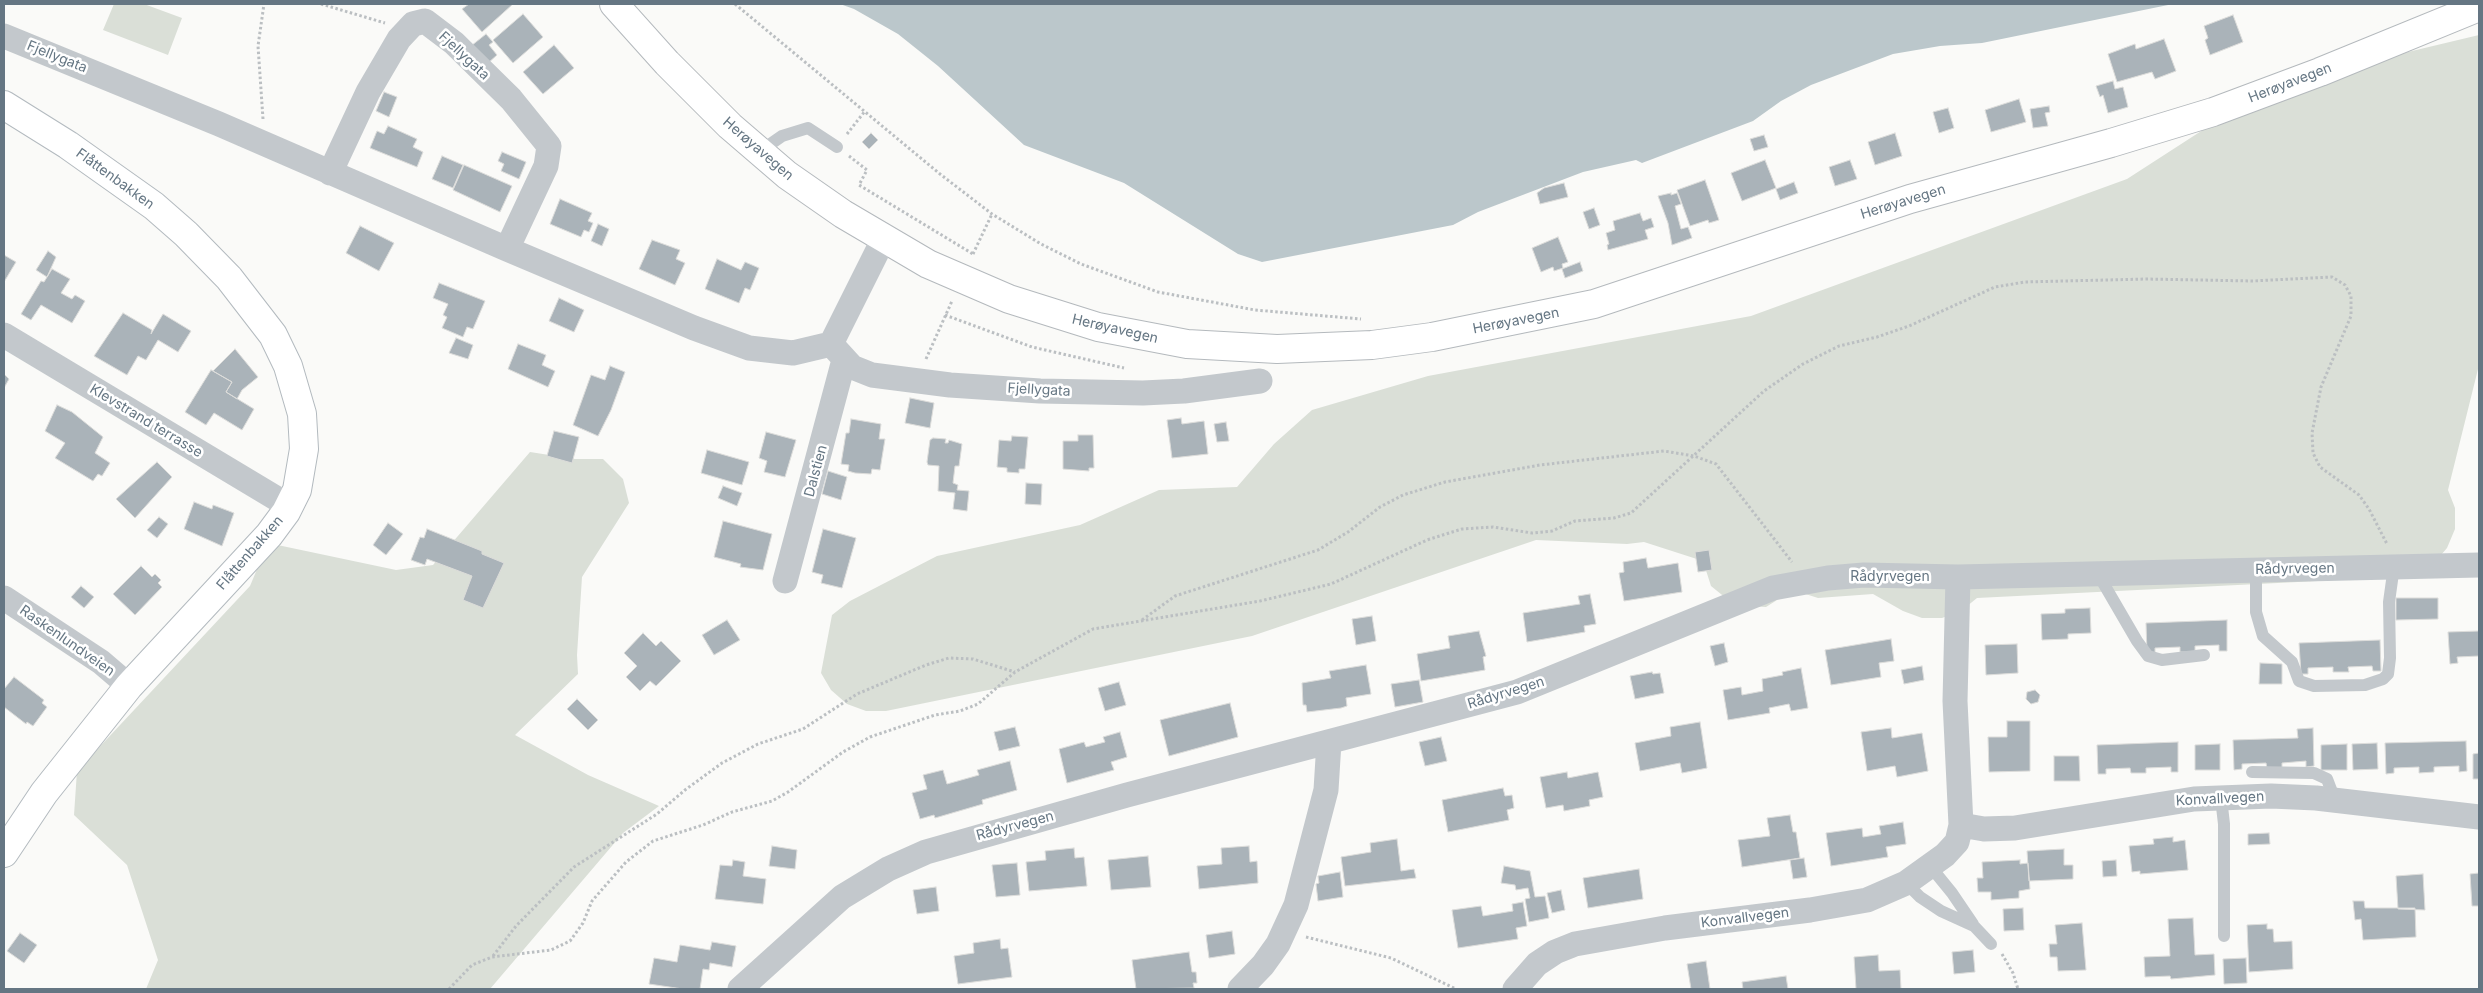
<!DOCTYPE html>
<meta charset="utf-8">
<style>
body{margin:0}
#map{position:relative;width:2483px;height:993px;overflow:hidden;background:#fafaf8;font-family:Inter,sans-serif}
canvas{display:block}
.frame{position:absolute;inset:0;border:5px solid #657683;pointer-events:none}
</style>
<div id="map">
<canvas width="2483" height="993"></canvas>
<div class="frame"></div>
</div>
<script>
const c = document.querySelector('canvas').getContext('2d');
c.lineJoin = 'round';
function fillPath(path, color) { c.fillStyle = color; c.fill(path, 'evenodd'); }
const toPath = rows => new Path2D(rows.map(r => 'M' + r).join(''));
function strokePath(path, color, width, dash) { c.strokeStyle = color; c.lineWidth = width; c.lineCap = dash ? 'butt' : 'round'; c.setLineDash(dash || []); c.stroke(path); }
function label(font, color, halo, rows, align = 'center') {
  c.font = font + ' Inter,sans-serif'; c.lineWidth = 5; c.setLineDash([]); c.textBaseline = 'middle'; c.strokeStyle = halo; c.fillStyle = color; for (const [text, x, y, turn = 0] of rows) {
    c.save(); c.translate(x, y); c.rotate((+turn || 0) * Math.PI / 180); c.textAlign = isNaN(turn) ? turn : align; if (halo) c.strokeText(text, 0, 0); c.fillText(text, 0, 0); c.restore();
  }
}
const green = toPath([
 [114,4,144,4,182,18,168,55,103,30],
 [2479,35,2479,365,2448,490,2455,508,2455,529,2447,548,2441,555,2398,577,1977,598,1961,611,1942,618,1922,618,1903,611,1873,594,1818,598,1793,590,1766,607,1746,606,1727,599,1711,586,1703,561,1644,542,1627,544,1536,540,1252,636,886,711,866,711,847,704,831,690,821,673,832,615,850,601,937,556,1080,525,1159,490,1237,487,1274,444,1312,410,1428,376,1751,316,2127,179,2274,84],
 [530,452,575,459,603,459,623,479,629,503,582,577,577,655,578,674,515,735,588,775,659,806,623,833,490,989,146,989,158,960,127,865,74,815,77,771,250,586,268,543,396,570,433,565]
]);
const water = toPath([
 [840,4,2173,4,1982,43,1940,46,1893,54,1811,85,1781,101,1753,121,1642,163,1636,160,1583,172,1478,212,1453,225,1262,262,1238,254,1124,183,1024,145,938,66,898,34,854,9]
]);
const building = toPath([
 [469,4,513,4,482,32,462,9,469,4],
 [523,14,543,37,513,63,493,40,523,14],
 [2233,15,2243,42,2210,55,2205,40,2208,38,2204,26,2233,15],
 [486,34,493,42,489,45,497,55,487,64,471,46,486,34],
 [2164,39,2176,71,2155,79,2152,72,2117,82,2108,54,2135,44,2136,49,2164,39],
 [554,45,574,68,543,94,523,72,554,45],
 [2113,81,2115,89,2123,87,2128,107,2108,113,2103,95,2100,97,2096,86,2113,81],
 [384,92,397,97,389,117,376,111,384,92],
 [2019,99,2026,122,1991,132,1985,110,2019,99],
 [2049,106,2050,112,2045,113,2048,126,2033,128,2030,109,2049,106],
 [1948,108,1954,128,1939,133,1933,112,1948,108],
 [388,126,417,139,413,147,423,152,417,167,370,148,377,131,384,134,388,126],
 [871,133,878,140,869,149,862,142,871,133],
 [1895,133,1902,156,1875,165,1868,142,1895,133],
 [1764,135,1768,147,1754,151,1750,139,1764,135],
 [502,152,526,162,519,179,501,171,504,164,498,161,502,152],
 [442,156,463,165,453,188,432,179,442,156],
 [1765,160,1776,188,1742,201,1731,173,1765,160],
 [1850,160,1857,179,1835,186,1829,167,1850,160],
 [464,165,512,186,500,212,453,190,464,165],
 [1705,180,1719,220,1709,223,1708,220,1690,226,1677,190,1705,180],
 [1794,182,1798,193,1780,200,1776,189,1794,182],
 [1564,183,1568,197,1540,204,1537,193,1544,188,1564,183],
 [1671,193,1671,195,1677,193,1681,204,1675,206,1681,229,1688,227,1692,238,1672,245,1668,223,1658,196,1671,193],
 [560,199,592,213,588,221,593,223,589,232,584,230,581,237,550,224,560,199],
 [1594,208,1600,225,1589,229,1583,212,1594,208],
 [1640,213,1643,221,1651,218,1654,227,1645,230,1648,239,1608,250,1607,245,1609,244,1606,233,1615,230,1613,221,1640,213],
 [598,224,609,229,602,246,591,241,598,224],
 [360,226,394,243,379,271,346,253,360,226],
 [1558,237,1568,262,1562,264,1563,268,1554,271,1553,267,1541,272,1532,248,1558,237],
 [652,240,680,250,676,259,685,263,675,285,639,269,652,240],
 [48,251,56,257,47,277,36,270,48,251],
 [4,255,16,262,4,282,4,255],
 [717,259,741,270,745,262,759,268,750,290,745,288,739,303,705,289,717,259],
 [1580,262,1583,271,1565,278,1562,269,1580,262],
 [52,269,70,279,61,293,72,299,75,295,85,301,72,323,41,305,31,320,21,314,41,281,44,282,52,269],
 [439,283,485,301,473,329,467,327,463,337,442,328,447,317,443,315,448,304,433,298,439,283],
 [559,298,584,310,574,332,549,321,559,298],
 [123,313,152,330,151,334,163,314,191,331,178,352,158,340,146,360,138,356,127,375,94,356,123,313],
 [456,338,473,345,468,359,449,353,456,338],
 [518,344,546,355,542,365,555,371,548,387,508,369,518,344],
 [235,349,258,377,242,390,237,399,226,392,232,382,213,371,235,349],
 [610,366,625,372,611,410,598,436,573,425,591,375,605,380,610,366],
 [211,370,232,382,226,392,254,409,242,430,214,413,206,425,185,412,211,370],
 [4,374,9,379,4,388,4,374],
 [910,398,934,403,930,428,905,423,910,398],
 [57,405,72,412,103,437,95,453,110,463,102,476,98,474,93,481,55,458,65,443,45,431,57,405],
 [1181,418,1182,424,1204,421,1208,454,1172,458,1167,420,1181,418],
 [851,419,881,424,879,439,885,439,880,470,872,469,871,474,855,473,848,471,849,465,841,464,846,433,849,433,851,419],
 [1226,422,1229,441,1217,442,1214,424,1226,422],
 [554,431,579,437,572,463,547,456,554,431],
 [766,432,796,440,785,477,764,472,767,461,759,458,766,432],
 [1078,435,1093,435,1094,468,1089,468,1089,471,1063,469,1063,441,1078,441,1078,435],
 [1012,436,1028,437,1025,469,1019,469,1019,473,1007,472,1007,468,997,467,999,440,1011,441,1012,436],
 [933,438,946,439,945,443,948,443,949,440,962,444,959,466,955,466,953,483,958,485,957,490,969,491,967,511,953,509,955,493,938,491,939,466,928,465,927,462,930,440,933,438],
 [707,450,749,462,742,485,701,473,707,450],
 [157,462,172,477,135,518,116,499,157,462],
 [828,471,847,477,841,500,822,494,828,471],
 [1026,483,1042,484,1041,505,1025,504,1026,483],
 [723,486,742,493,737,506,718,498,723,486],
 [194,502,212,509,213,505,234,513,222,546,184,529,194,502],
 [159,517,168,524,157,538,147,530,159,517],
 [723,521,772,534,763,570,740,567,741,564,714,557,723,521],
 [388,523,403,534,386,555,373,545,388,523],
 [427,529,482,551,482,554,504,563,483,608,463,600,472,576,427,559,425,565,411,560,420,537,424,538,427,529],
 [823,529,856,538,842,588,821,583,823,575,812,572,823,529],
 [1709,550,1712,570,1698,572,1695,552,1709,550],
 [1646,558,1648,568,1678,563,1682,592,1624,601,1619,573,1624,572,1623,562,1646,558],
 [141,566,152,577,155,574,161,580,158,583,162,587,135,615,113,594,141,566],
 [81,586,94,597,84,608,71,597,81,586],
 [1590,594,1596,624,1584,626,1585,632,1527,642,1523,613,1580,604,1578,596,1590,594],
 [2396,598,2438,598,2438,619,2396,620,2396,598],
 [2090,608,2091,633,2068,634,2068,639,2042,640,2041,614,2065,613,2065,609,2090,608],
 [1372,616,1376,641,1356,645,1352,619,1372,616],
 [727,620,740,640,714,655,702,635,727,620],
 [2227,620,2227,651,2219,651,2219,645,2195,646,2195,652,2180,652,2180,647,2155,648,2155,653,2147,654,2146,623,2227,620],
 [1479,631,1486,656,1483,657,1485,670,1421,681,1417,654,1450,648,1448,636,1479,631],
 [2479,631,2479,656,2457,657,2458,663,2450,664,2448,632,2479,631],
 [643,633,656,646,661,641,681,661,656,686,650,681,640,691,626,677,637,666,624,653,643,633],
 [1891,639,1894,661,1879,663,1881,677,1831,685,1825,650,1891,639],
 [2380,640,2381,671,2373,671,2372,666,2348,667,2349,672,2333,672,2333,667,2308,668,2308,674,2301,674,2299,643,2380,640],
 [1724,643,1728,662,1715,666,1710,646,1724,643],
 [2017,644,2018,673,1986,675,1985,645,2017,644],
 [2260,663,2282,664,2282,684,2259,684,2260,663],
 [1366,665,1371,694,1346,698,1347,706,1341,708,1307,712,1306,705,1303,705,1302,683,1331,678,1329,671,1366,665],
 [1922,666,1924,680,1904,684,1901,670,1922,666],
 [1801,668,1808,708,1791,711,1789,704,1769,708,1770,713,1728,720,1723,690,1741,687,1742,695,1763,691,1762,679,1783,675,1782,672,1801,668],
 [1652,672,1653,674,1660,673,1664,693,1635,699,1630,676,1652,672],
 [14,677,44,700,42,703,47,707,33,726,27,722,26,724,4,707,4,689,14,677],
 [1419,680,1423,702,1395,707,1391,684,1419,680],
 [1119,682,1126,705,1105,711,1098,688,1119,682],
 [2035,690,2040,695,2038,702,2031,704,2026,699,2027,692,2035,690],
 [577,699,598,720,588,730,567,709,577,699],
 [1230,703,1238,737,1169,756,1160,720,1230,703],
 [2007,721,2030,721,2030,771,1989,772,1988,737,2007,737,2007,721],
 [1700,722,1707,768,1682,773,1680,763,1640,771,1635,743,1671,736,1670,727,1700,722],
 [1015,727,1020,746,999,751,994,732,1015,727],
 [1891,728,1892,738,1922,733,1928,771,1897,777,1895,766,1867,771,1861,732,1891,728],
 [2313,728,2314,766,2306,767,2306,761,2282,763,2282,768,2267,768,2266,763,2242,764,2242,769,2234,770,2233,740,2298,738,2297,729,2313,728],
 [1120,732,1127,757,1111,762,1114,770,1067,783,1059,749,1084,742,1086,747,1105,742,1103,737,1120,732],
 [1441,737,1447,761,1425,766,1419,742,1441,737],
 [2466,741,2467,771,2459,772,2459,766,2434,767,2434,772,2419,773,2419,767,2394,768,2394,773,2386,774,2385,743,2466,741],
 [2178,742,2178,772,2171,772,2171,767,2146,768,2146,773,2131,773,2130,768,2106,769,2106,774,2098,774,2097,745,2178,742],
 [2377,743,2378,769,2353,770,2352,744,2377,743],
 [2220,744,2220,770,2195,770,2195,745,2220,744],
 [2347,744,2347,770,2321,770,2321,745,2347,744],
 [2479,753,2479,779,2473,779,2473,754,2479,753],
 [2054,756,2079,756,2080,781,2054,781,2054,756],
 [1010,761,1017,790,982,800,983,804,935,818,934,815,920,819,912,793,927,789,923,775,943,770,947,784,979,775,977,770,1010,761],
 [1567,772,1568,778,1598,772,1603,797,1589,800,1590,806,1564,811,1563,805,1546,808,1540,777,1567,772],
 [1503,788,1505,796,1512,795,1514,808,1507,810,1509,820,1448,832,1442,800,1503,788],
 [1790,815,1793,832,1796,832,1800,858,1742,867,1738,840,1770,836,1767,818,1790,815],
 [1903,822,1906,844,1886,847,1888,857,1831,866,1826,833,1862,828,1863,837,1881,834,1879,826,1903,822],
 [2269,833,2270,844,2248,845,2248,834,2269,833],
 [2173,837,2173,842,2185,840,2188,870,2140,874,2140,871,2132,872,2129,846,2154,844,2153,839,2173,837],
 [1397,839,1401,871,1414,869,1416,878,1345,886,1341,857,1371,852,1370,843,1397,839],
 [772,846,797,850,795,869,769,866,772,846],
 [1249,846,1250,862,1257,861,1258,883,1199,889,1197,866,1222,864,1221,848,1249,846],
 [1074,848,1075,858,1084,857,1087,886,1029,891,1026,862,1046,860,1045,851,1074,848],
 [2064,849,2064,865,2073,865,2073,879,2029,881,2027,851,2064,849],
 [1148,856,1151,887,1111,890,1108,860,1148,856],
 [1804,858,1807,877,1793,879,1790,860,1804,858],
 [733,860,745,862,743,876,766,879,763,904,715,899,720,865,732,866,733,860],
 [2020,860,2020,864,2028,863,2030,889,2019,891,2019,898,1991,900,1991,892,1978,892,1977,878,1983,878,1982,862,2020,860],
 [2116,860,2117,876,2103,877,2102,861,2116,860],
 [1017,863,1020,895,996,897,992,865,1017,863],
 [1504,866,1530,871,1535,897,1545,896,1549,918,1529,922,1525,899,1530,898,1528,888,1516,890,1515,885,1501,883,1504,866],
 [1639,869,1643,899,1588,908,1583,878,1639,869],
 [1340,872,1343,897,1318,901,1316,884,1319,883,1318,876,1340,872],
 [2479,873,2479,906,2472,906,2470,874,2479,873],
 [2423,874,2425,910,2398,909,2396,876,2423,874],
 [936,887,939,911,917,914,913,890,936,887],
 [1561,890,1565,910,1552,913,1547,893,1561,890],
 [2353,901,2364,901,2365,908,2415,908,2416,937,2363,940,2361,919,2355,920,2353,901],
 [1523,902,1527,926,1516,928,1518,939,1458,948,1452,910,1481,906,1483,916,1513,911,1512,904,1523,902],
 [2023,908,2024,930,2004,931,2003,909,2023,908],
 [2193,918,2195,955,2214,954,2215,975,2171,979,2170,976,2145,977,2144,957,2170,956,2168,919,2193,918],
 [2082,923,2086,970,2058,971,2057,957,2050,957,2049,944,2057,944,2055,925,2082,923],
 [2267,924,2267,929,2273,929,2274,942,2292,941,2293,969,2249,972,2247,925,2267,924],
 [1232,931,1235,954,1209,958,1206,935,1232,931],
 [20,933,37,945,24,963,7,951,20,933],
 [1000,939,1001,949,1008,948,1012,977,958,984,954,956,974,953,973,943,1000,939],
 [712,942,736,946,732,967,710,963,709,970,703,969,700,989,683,989,649,984,654,958,677,962,680,945,710,950,712,942],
 [1973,950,1975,972,1954,974,1952,952,1973,950],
 [1189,952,1192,972,1196,972,1197,983,1193,983,1194,988,1136,989,1132,960,1189,952],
 [1878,955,1879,971,1900,970,1901,989,1856,989,1854,957,1878,955],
 [2246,958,2247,983,2224,984,2223,959,2246,958],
 [1706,961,1710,989,1691,989,1687,964,1706,961],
 [1786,976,1788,989,1740,989,1743,989,1742,982,1786,976]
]);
const path = toPath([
 [321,4,385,23],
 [735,4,940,174,992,214,1041,244,1081,264,1158,292,1255,310,1361,319],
 [263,119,258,46,264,4],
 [847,134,865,111],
 [849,156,867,170,859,185,973,254],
 [973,254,992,214],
 [945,315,1032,347,1124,368],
 [926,359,952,301],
 [1142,620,1175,596,1318,550,1348,532,1380,507,1403,495,1445,482,1540,465,1664,451,1694,456,1716,464,1792,562],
 [1306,937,1391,958,1456,989],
 [2002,954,2013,973,2018,989],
 [493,956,516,926,574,867,657,814,685,790,722,763,758,744,803,729,857,694,926,665,949,658,973,659,1015,672],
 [449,989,472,965,492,957,551,950,570,941,583,923,592,901,626,862,653,841,703,825,732,812,772,801,788,792,843,752,870,737,935,715,960,711,978,704,1015,672,1093,629,1260,601,1331,584,1427,540,1462,529,1493,527,1532,533,1552,531,1575,521,1614,518,1631,513,1764,391,1803,364,1839,346,1877,337,1909,326,1995,287,2025,282,2146,279,2253,281,2332,277,2345,285,2351,296,2351,316,2321,387,2312,433,2313,453,2320,467,2359,495,2369,509,2387,544]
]);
const lane = toPath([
 [759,152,782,136,808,128,837,147],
 [2256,570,2256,612,2263,636,2292,662,2299,681,2314,686,2365,685,2383,679,2388,674,2390,658,2389,602,2394,566],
 [2098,574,2137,641,2148,656,2162,660,2204,655],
 [2252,772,2314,773,2327,779,2335,800],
 [2221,798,2224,824,2224,936],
 [1930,866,1952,893,1973,924],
 [1906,883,1920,897,1941,911,1974,926,1991,944]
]);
const street = toPath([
 [4,36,219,124,507,249,694,328,749,348,793,353,831,344,883,240],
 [330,173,368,92,399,39,413,24,425,21,454,43,511,99,549,146,546,166,507,249],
 [4,335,289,506],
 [831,344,852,367,872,375,950,385,1040,391,1143,393,1184,391,1260,381],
 [785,581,844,360],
 [4,598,101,662,129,686],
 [1961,825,1984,829,2015,828,2194,799,2271,796,2316,798,2479,817],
 [740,989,842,897,888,869,926,852,1127,795,1517,692,1773,588,1828,578,1864,575,1958,577,2479,565],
 [1240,989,1263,965,1278,944,1296,905,1326,790,1329,742],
 [1515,989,1537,964,1555,952,1575,944,1665,928,1810,910,1867,900,1906,883,1945,855,1957,842,1961,825,1955,701,1958,577]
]);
const secondary = toPath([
 [4,105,68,145,154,206,186,234,229,278,273,335,288,366,302,414,304,449,297,490,286,512,269,535,129,686,44,793,4,853]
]);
const highway = toPath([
 [614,4,667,63,730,126,787,175,843,214,928,264,1009,299,1098,327,1187,344,1277,349,1372,345,1432,337,1594,304,1910,199,2111,143,2213,112,2320,72,2479,7]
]);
const streetNames = [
 ["Fjellygata",464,56,43],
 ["Fjellygata",57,57,22],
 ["Herøyavegen",2290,83,-21],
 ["Herøyavegen",758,149,41],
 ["Flåttenbakken",115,179,36],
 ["Herøyavegen",1903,202,-17],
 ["Herøyavegen",1516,321,-11],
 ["Herøyavegen",1115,329,13],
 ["Fjellygata",1039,390,3],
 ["Klevstrand terrasse",146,421,31],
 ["Dalstien",816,471,-75],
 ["Flåttenbakken",250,553,-49],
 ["Rådyrvegen",2295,569,-1],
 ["Rådyrvegen",1890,577],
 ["Raskenlundveien",67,641,35],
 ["Rådyrvegen",1506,693,-17],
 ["Konvallvegen",2220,799,-3],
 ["Rådyrvegen",1015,826,-15],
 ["Konvallvegen",1745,918,-7]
];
fillPath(green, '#dadfd7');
fillPath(water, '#bbc7cb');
fillPath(building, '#aab3b9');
strokePath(building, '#dcdcda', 1);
strokePath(secondary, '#b3babf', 30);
strokePath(highway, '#b4b9bd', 30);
strokePath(path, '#bbbfc2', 3, [2.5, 2.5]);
strokePath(lane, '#c3c8cc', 12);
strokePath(street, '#c3c8cc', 25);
strokePath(secondary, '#fff', 28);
strokePath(highway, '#fff', 28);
label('14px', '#657683', '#fff', streetNames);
</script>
